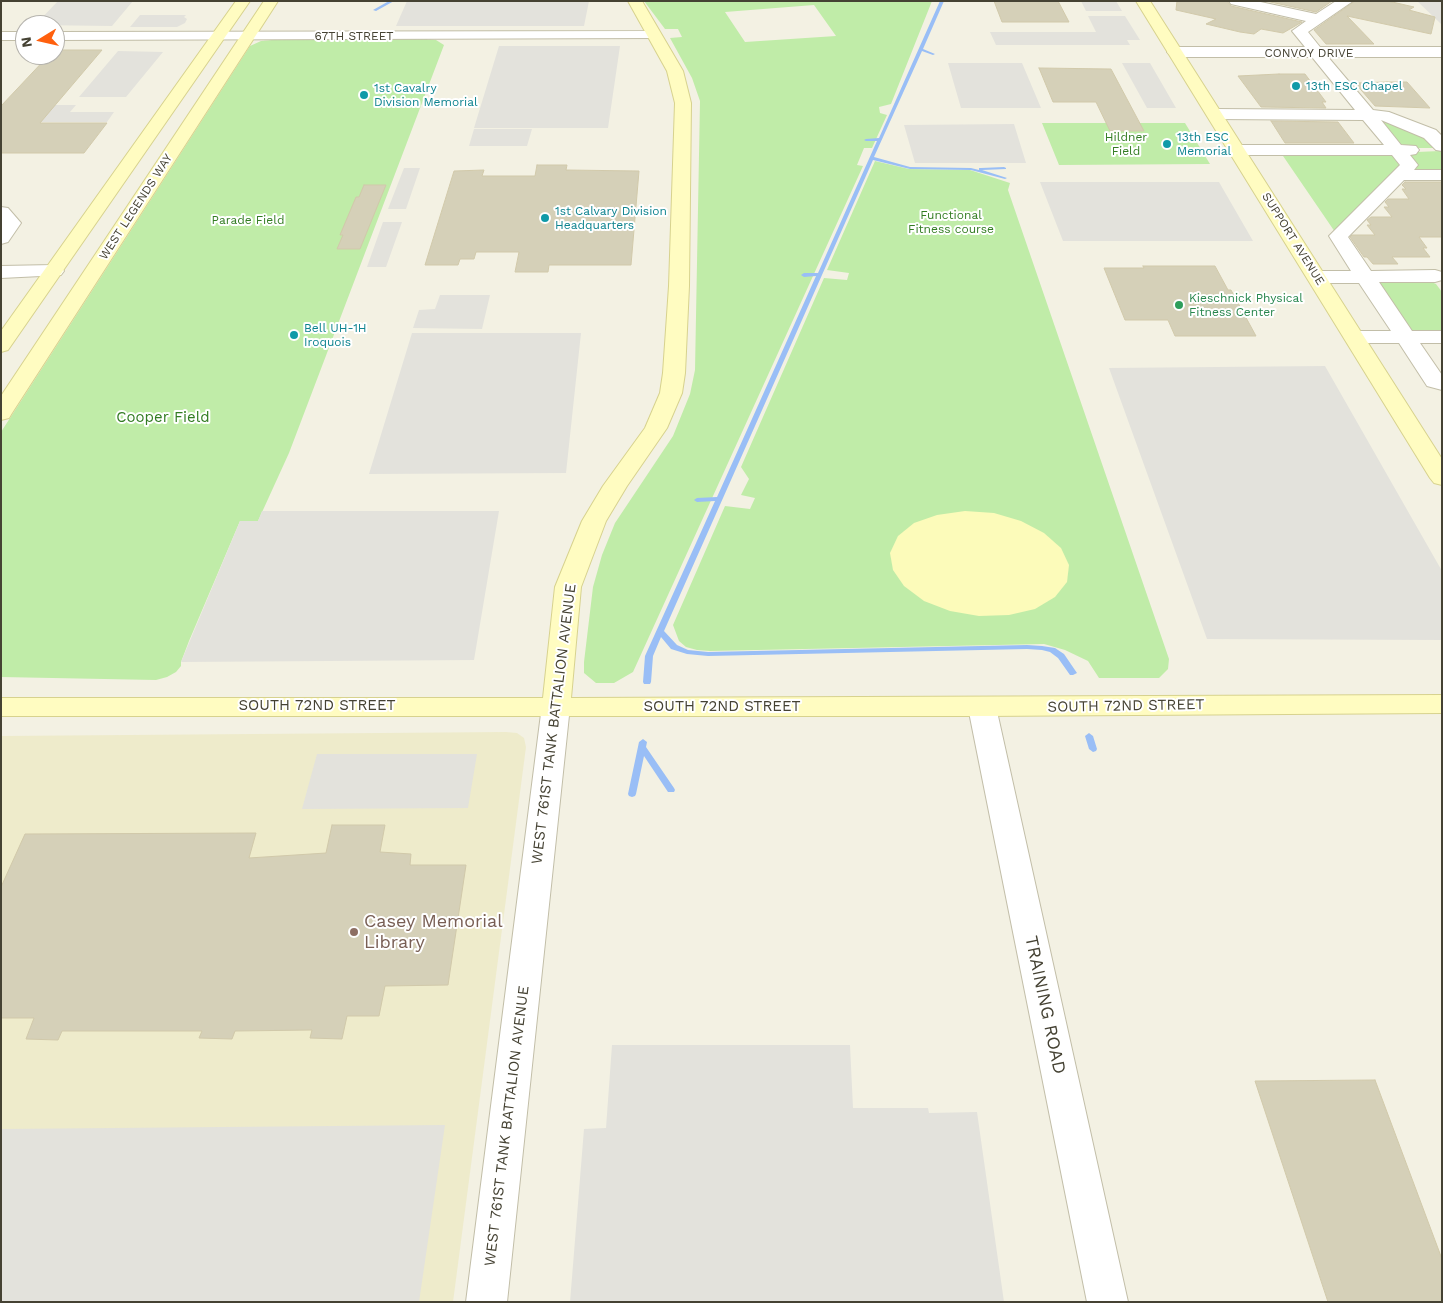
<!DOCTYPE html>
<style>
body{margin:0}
#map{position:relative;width:1443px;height:1303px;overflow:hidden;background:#f3f1e3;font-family:"Work Sans",sans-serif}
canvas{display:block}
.frame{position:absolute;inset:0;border:2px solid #454233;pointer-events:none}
.north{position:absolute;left:15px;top:15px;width:50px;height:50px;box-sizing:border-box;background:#fff;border:1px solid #b5b3ad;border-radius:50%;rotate:261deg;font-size:14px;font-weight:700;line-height:20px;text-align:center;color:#454233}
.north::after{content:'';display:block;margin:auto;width:18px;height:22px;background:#ff600e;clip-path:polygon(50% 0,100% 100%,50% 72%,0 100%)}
</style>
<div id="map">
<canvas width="1443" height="1303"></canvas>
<div class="frame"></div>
<div class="north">N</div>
</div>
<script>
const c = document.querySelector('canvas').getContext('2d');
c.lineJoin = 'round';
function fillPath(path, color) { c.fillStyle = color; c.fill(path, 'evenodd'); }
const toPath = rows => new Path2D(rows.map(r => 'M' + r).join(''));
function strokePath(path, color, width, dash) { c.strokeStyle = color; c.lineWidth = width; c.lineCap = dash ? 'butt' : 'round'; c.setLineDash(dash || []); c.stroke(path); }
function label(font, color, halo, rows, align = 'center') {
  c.font = font + ' "Work Sans",sans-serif'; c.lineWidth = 4; c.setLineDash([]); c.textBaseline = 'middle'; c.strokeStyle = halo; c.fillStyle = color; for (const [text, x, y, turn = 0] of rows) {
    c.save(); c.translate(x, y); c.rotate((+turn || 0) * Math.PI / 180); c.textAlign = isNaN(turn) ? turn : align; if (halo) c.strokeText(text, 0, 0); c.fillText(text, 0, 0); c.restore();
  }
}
const education = toPath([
 [506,732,517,733,524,738,526,747,453,1302,1,1302,1,736]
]);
const green = toPath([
 [644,1,932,1,891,104,879,107,880,113,887,115,872,148,864,148,857,165,863,166,633,672,614,683,596,683,584,673,584,662,593,587,602,555,615,523,673,436,690,394,695,370,700,101,692,78,670,38,682,37,678,29,665,29],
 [814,5,836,36,745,42,725,12],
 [426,39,436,40,444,45,289,453,258,521,240,521,189,641,181,662,181,666,176,672,167,677,156,680,1,677,1,432,250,46,261,41,272,40],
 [1377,119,1426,135,1438,148,1414,148,1394,142],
 [1042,123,1185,123,1210,164,1059,165],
 [1380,151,1398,157,1404,164,1335,232,1281,153],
 [1440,151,1442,153,1442,173,1427,173,1417,170,1407,157,1417,152],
 [875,161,909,169,970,170,1010,183,1008,190,1169,659,1168,669,1159,678,1099,678,1088,661,1065,650,1044,644,710,651,697,650,686,647,679,641,673,625,725,506,750,509,755,498,741,495,749,479,741,467,824,278,847,280,849,273,827,270],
 [1375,280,1427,280,1436,284,1442,292,1442,334,1412,333]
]);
const sand = toPath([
 [965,511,994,513,1021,521,1044,533,1061,548,1069,565,1067,582,1055,597,1035,609,1009,615,979,616,950,611,924,601,904,586,893,570,890,553,898,536,914,523,937,515]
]);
const parking = toPath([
 [58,1,133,1,112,26,35,25],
 [407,1,589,1,584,26,396,26],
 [1081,1,1116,1,1122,11,1086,11],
 [1417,1,1442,1,1442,25,1438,21],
 [140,15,186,15,184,17,187,19,185,23,177,27,130,27],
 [1088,16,1125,16,1140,40,1127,40,1130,45,996,45,990,32,1096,32],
 [499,46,620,46,608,128,474,128],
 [118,51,163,52,126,97,79,97],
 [948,63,1022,63,1041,108,961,108],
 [1122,63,1150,63,1176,108,1147,108],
 [1,105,76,105,70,112,114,112,107,122,1,122],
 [1014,124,1026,163,915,163,904,125],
 [474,129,532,129,527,146,469,146],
 [404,168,420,168,406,209,388,209],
 [1040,182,1219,182,1253,241,1063,241],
 [383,222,402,222,386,267,367,267],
 [440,295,490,295,482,329,413,328,419,310,435,309],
 [412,333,581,333,566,473,369,474],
 [1325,366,1442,571,1442,640,1207,639,1109,368],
 [262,511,499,511,474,660,181,662,240,521,258,521],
 [317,754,477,754,468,808,302,809],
 [612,1045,850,1045,853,1108,928,1108,929,1113,977,1112,1004,1302,570,1302,584,1129,606,1128],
 [445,1125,419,1302,1,1302,1,1129]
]);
const stream = toPath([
 [389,1,394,1,376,11,373,10,389,1],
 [940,1,944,1,923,49,935,54,933,55,922,51,874,157,910,167,971,168,979,170,979,168,981,168,1004,167,1006,168,1006,169,982,170,1007,178,1005,179,971,170,910,169,873,160,664,631,677,645,688,650,708,652,1027,645,1042,646,1055,648,1064,654,1077,673,1073,675,1070,675,1058,658,1050,652,1042,650,1027,649,708,656,687,654,671,649,661,637,653,656,651,682,650,684,644,684,643,682,645,656,715,501,697,502,694,500,697,498,717,497,816,276,804,277,801,275,804,273,818,273,877,141,866,141,864,140,866,139,879,138,940,1],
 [1089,733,1093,736,1097,749,1096,751,1093,752,1089,749,1085,736,1089,733],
 [643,739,647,742,646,747,674,788,675,790,674,792,668,792,644,756,636,794,635,796,632,797,629,796,628,794,639,742,643,739]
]);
const building = toPath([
 [994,1,1058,1,1069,22,1002,22,994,1],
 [1177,1,1227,1,1231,6,1302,22,1283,33,1261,29,1254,34,1240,32,1206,24,1216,19,1176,10,1177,1],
 [1266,1,1332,1,1316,12,1266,1],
 [1355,1,1388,1,1414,7,1409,10,1435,17,1431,34,1347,16,1374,44,1326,44,1314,30,1355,1],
 [55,50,102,50,40,123,107,123,84,153,1,153,1,106,49,55,55,55,55,50],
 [1039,68,1111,69,1144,131,1110,131,1096,102,1053,102,1039,68],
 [1279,74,1305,74,1326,102,1322,102,1326,108,1261,107,1238,76,1279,74],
 [1387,82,1407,82,1430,108,1375,106,1355,83,1387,82],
 [1271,121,1338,122,1354,143,1285,143,1271,121],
 [537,165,567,165,566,170,639,171,631,265,549,265,548,272,515,272,519,252,476,252,474,259,460,259,458,265,425,265,454,171,484,170,482,176,535,176,537,165],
 [1405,182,1442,182,1442,237,1419,237,1427,248,1423,248,1430,257,1392,257,1398,264,1373,264,1367,257,1364,257,1350,237,1352,235,1375,235,1367,225,1371,225,1367,220,1371,217,1392,217,1384,207,1389,207,1385,202,1388,199,1409,199,1402,189,1406,189,1402,185,1405,182],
 [364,185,386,185,360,249,337,249,343,235,340,235,356,197,359,197,364,185],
 [1143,266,1215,266,1228,290,1231,290,1256,336,1175,336,1168,320,1125,320,1104,268,1144,268,1143,266],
 [332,825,385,825,380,852,411,854,410,865,466,865,448,985,385,986,379,1016,347,1016,342,1039,310,1038,312,1030,235,1031,232,1039,199,1038,202,1031,62,1031,58,1040,26,1039,34,1018,1,1018,1,887,25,834,256,833,249,858,326,853,332,825],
 [1375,1080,1442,1259,1442,1302,1328,1302,1255,1081,1375,1080]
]);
const street = toPath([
 [1229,1,1256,1,1316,14,1336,1,1353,1,1308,32,1320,47,1442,47,1442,57,1328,57,1373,110,1389,112,1436,130,1442,136,1442,151,1436,150,1424,138,1381,120,1401,145,1416,146,1419,150,1416,154,1410,155,1418,165,1414,170,1442,170,1442,180,1404,180,1348,237,1371,271,1435,270,1442,272,1442,280,1435,282,1379,282,1412,331,1442,331,1442,343,1420,343,1442,375,1442,390,1427,386,1399,343,1354,343,1347,341,1344,337,1347,333,1354,331,1391,331,1359,283,1317,283,1310,281,1307,277,1310,273,1317,271,1351,271,1329,236,1400,165,1392,155,1237,155,1231,154,1228,150,1231,146,1237,145,1384,145,1363,120,1215,119,1209,117,1207,114,1209,111,1215,109,1355,110,1312,57,1175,57,1170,55,1167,52,1170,49,1175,47,1305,47,1292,31,1306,21,1231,4,1229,1],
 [654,31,659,32,661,35,659,38,55,40,55,32,654,31],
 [1,32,25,32,25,40,1,40,1,32],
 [1,207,8,208,21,223,8,242,1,244,1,207],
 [54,265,61,267,64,271,61,275,1,278,1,266,54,265],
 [556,697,566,699,570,706,507,1302,466,1302,542,706,546,699,556,697],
 [982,698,992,700,996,707,1128,1302,1087,1302,968,707,972,700,982,698]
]);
const secondary = toPath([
 [236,1,250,1,8,350,1,352,1,331,236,1],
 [264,1,278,1,12,413,9,418,1,420,1,396,264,1],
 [628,1,642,1,683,71,691,103,689,286,685,373,682,393,667,428,627,486,606,521,581,587,571,698,1442,695,1442,713,982,716,1,716,1,698,543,698,555,587,582,521,603,486,645,428,660,393,663,373,669,286,675,103,667,71,628,1],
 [1136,1,1150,1,1442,459,1442,485,1434,483,1430,478,1136,1]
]);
const markers = [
 [1296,86,5,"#0f9aa8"],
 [364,95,5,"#0f9aa8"],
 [1167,144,5,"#0f9aa8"],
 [545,218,5,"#0f9aa8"],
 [1179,305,5,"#2e9e5b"],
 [294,335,5,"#0f9aa8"],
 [354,932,5,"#8d6e63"]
];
const farStreetnames = [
 ["67TH STREET",354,36],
 ["CONVOY DRIVE",1309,53],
 ["WEST LEGENDS WAY",136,207,-57],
 ["SUPPORT AVENUE",1293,239,58]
];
const farCulturenames = [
 ["13th ESC Chapel",1306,86],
 ["1st Cavalry",374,88],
 ["Division Memorial",374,102],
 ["13th ESC",1177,137],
 ["Memorial",1177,151],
 ["1st Calvary Division",555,211],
 ["Headquarters",555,225],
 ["Bell UH-1H",304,328],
 ["Iroquois",304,342]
];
const farParknames = [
 ["Hildner",1126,137],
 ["Field",1126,151],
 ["Functional",951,215],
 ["Fitness course",951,229],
 ["Parade Field",248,220]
];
const farLeisurenames = [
 ["Kieschnick Physical",1189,298],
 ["Fitness Center",1189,312]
];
const parkNames = [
 ["Cooper Field",163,418]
];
const streetNames = [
 ["SOUTH 72ND STREET",317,706],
 ["SOUTH 72ND STREET",1126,706,-1],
 ["SOUTH 72ND STREET",722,707],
 ["WEST 761ST TANK BATTALION AVENUE",554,724,-83],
 ["WEST 761ST TANK BATTALION AVENUE",507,1126,-83]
];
const nearEducationnames = [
 ["Casey Memorial",364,922],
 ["Library",364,943]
];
const nearStreetnames = [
 ["TRAINING ROAD",1045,1005,78]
];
fillPath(education, '#eeebcb');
fillPath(green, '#c0eca8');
fillPath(sand, '#fcfbba');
fillPath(parking, '#e3e2dc');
fillPath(stream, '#99bef6');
fillPath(building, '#d5d0b8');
strokePath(building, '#d1c9aa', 1);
strokePath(street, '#c2bea8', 2);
strokePath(secondary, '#d7d28e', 2);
fillPath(street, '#fff');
fillPath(secondary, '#fffcc1');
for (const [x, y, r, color] of markers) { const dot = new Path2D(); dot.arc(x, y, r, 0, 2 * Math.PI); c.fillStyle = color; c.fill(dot); strokePath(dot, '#fff', 2); }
label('12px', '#454233', '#fff', farStreetnames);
label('12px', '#0d838f', '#fff', farCulturenames, 'left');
label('12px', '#327c22', '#fff', farParknames);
label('12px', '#27864d', '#fff', farLeisurenames, 'left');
label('15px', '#327c22', '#fff', parkNames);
label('15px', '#454233', '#fff', streetNames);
label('18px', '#785e54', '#fff', nearEducationnames, 'left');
label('18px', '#454233', '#fff', nearStreetnames);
</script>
